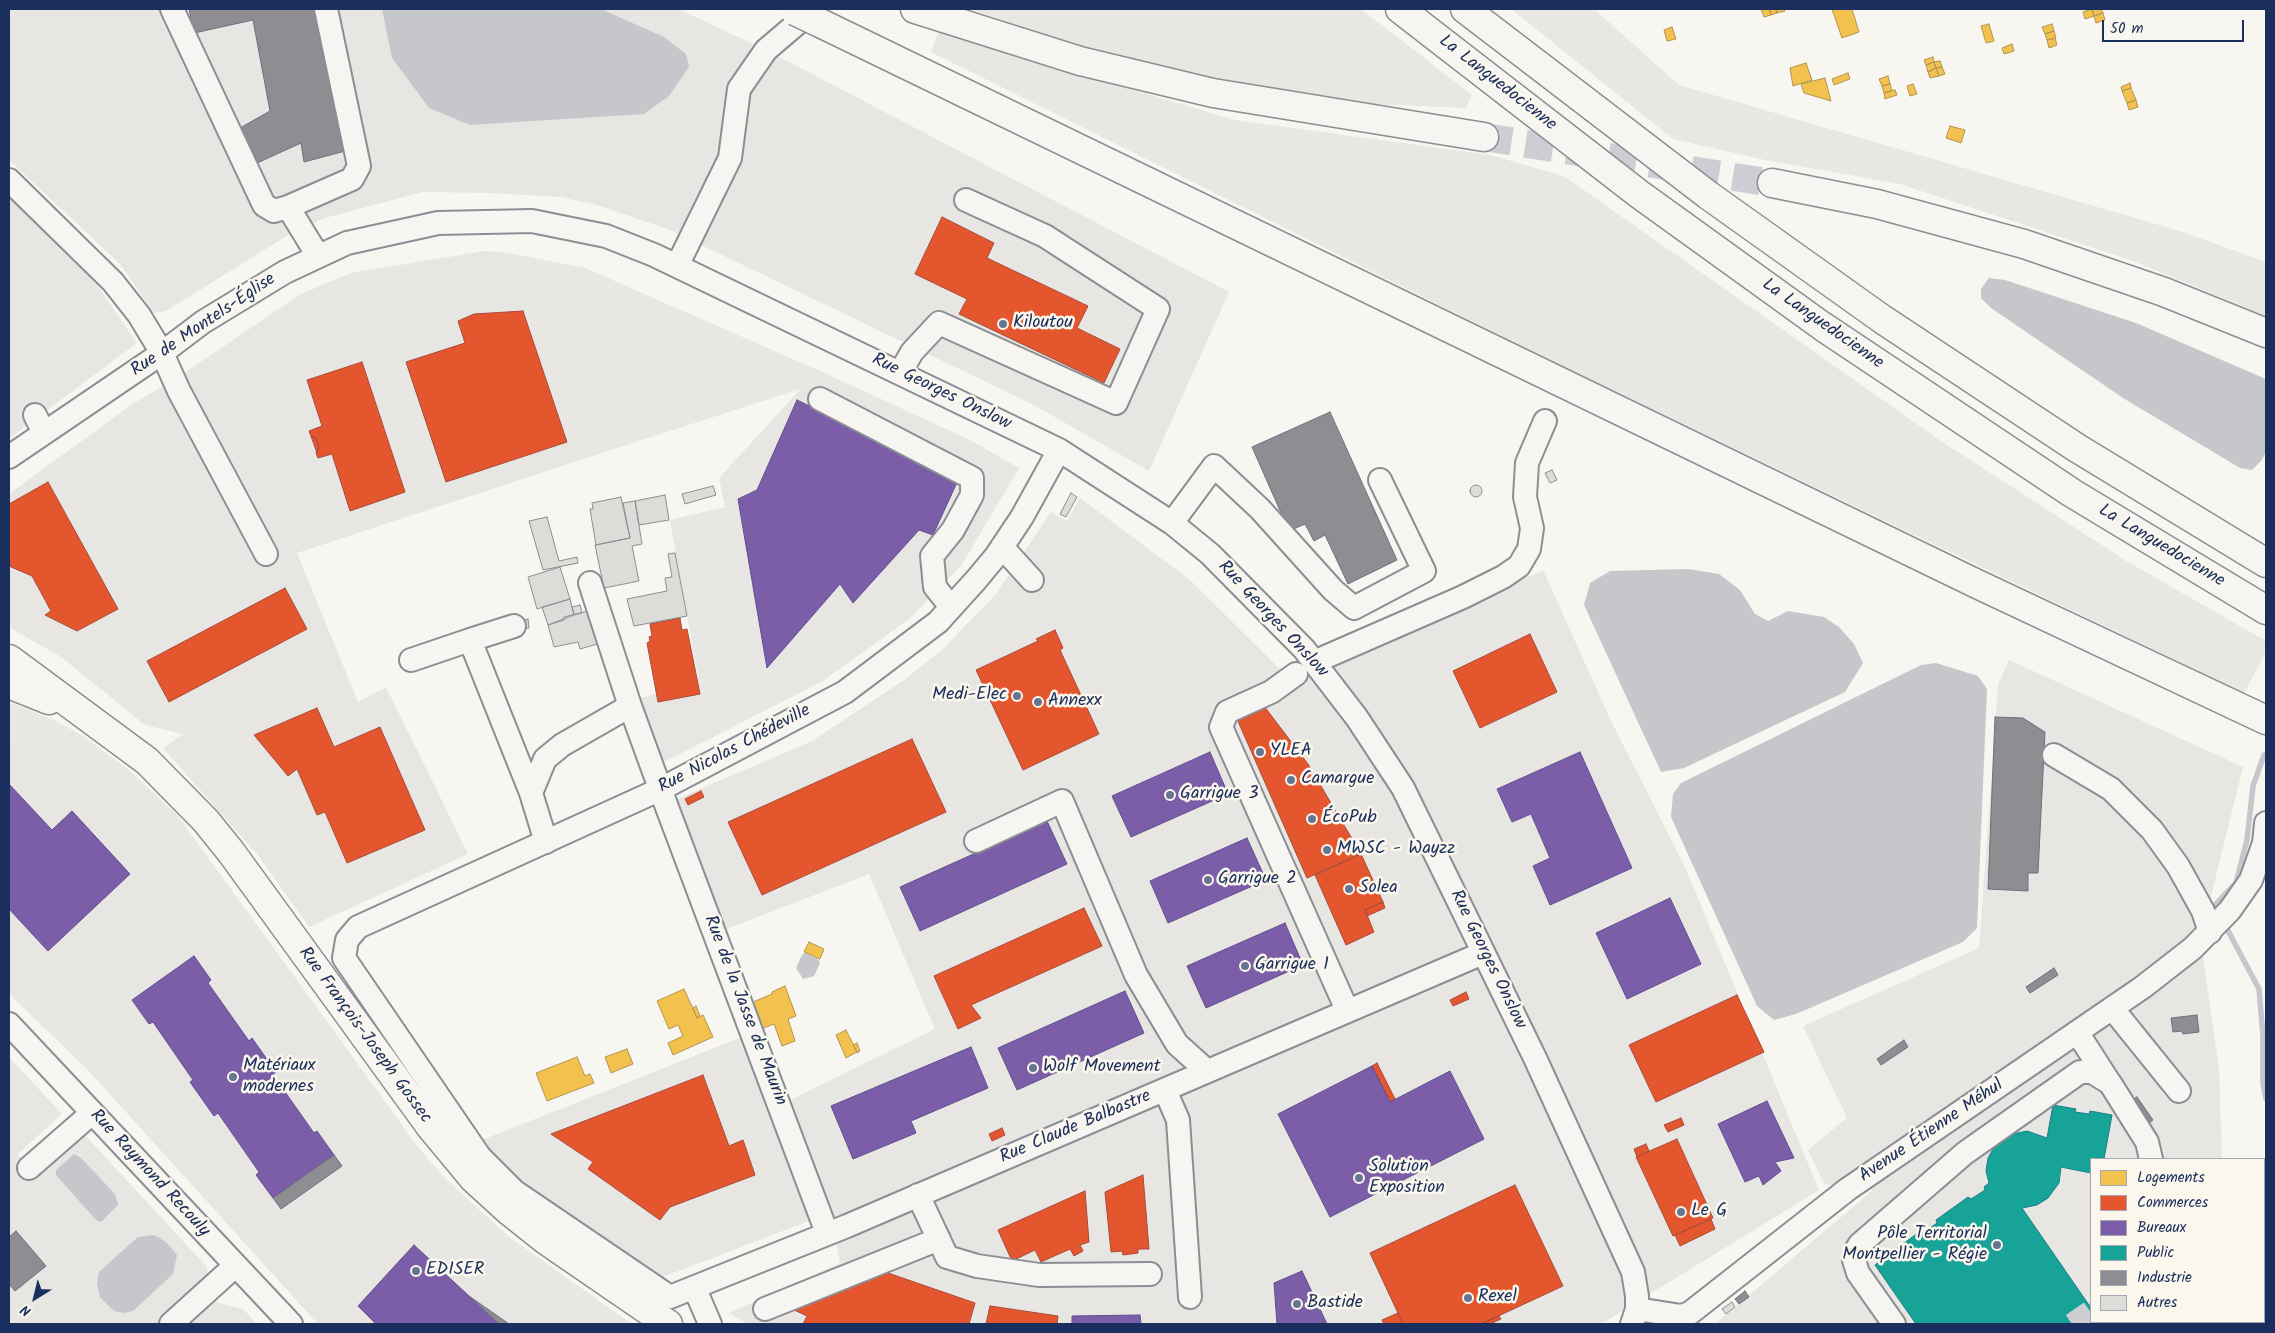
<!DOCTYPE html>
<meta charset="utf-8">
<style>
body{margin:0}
#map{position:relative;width:2275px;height:1333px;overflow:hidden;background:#f8f6f0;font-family:Kalam,sans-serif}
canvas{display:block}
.frame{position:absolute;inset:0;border:10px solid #1b2f5e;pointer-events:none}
.legend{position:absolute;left:2090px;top:1158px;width:175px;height:165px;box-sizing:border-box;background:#fbf7ec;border:1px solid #a1a7b3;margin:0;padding:6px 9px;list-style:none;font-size:15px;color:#1b2f5e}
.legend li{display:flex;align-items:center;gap:10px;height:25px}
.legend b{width:25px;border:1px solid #a1a7b3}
.north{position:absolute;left:10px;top:1273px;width:50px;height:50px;-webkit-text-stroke:4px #fbf7ec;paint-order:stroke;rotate:216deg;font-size:14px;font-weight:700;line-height:20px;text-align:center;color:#1b2f5e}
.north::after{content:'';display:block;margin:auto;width:18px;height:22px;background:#1b2f5e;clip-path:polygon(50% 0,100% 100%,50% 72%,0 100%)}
.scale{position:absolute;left:2102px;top:20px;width:142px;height:22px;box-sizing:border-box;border:2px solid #1b2f5e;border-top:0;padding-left:6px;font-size:15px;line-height:18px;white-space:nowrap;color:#1b2f5e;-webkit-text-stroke:4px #fbf7ec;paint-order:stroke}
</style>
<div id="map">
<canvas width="2275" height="1333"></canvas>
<div class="frame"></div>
<ul class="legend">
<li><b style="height:14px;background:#f2c14e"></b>Logements</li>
<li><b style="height:14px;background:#e4572e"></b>Commerces</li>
<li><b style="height:14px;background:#7b5ea7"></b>Bureaux</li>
<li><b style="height:14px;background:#17a398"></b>Public</li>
<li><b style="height:14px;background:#8d8d92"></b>Industrie</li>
<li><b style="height:14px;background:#dcdcd9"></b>Autres</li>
</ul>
<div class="north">N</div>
<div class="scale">50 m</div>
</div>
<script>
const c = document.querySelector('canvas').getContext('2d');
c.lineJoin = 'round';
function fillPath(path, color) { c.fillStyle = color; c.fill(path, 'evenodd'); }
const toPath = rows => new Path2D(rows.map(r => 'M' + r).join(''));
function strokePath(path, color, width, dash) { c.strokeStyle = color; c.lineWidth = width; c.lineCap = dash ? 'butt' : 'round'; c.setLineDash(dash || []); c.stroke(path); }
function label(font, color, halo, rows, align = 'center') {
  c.font = font + ' Kalam,sans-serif'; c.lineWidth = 5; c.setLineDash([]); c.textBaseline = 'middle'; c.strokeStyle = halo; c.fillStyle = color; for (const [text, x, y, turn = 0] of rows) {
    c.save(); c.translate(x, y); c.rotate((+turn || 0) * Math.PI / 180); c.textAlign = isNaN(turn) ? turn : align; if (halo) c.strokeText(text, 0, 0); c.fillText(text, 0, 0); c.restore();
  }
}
const built = toPath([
 [9,9,678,9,766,50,1229,292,1149,471,1032,404,668,229,597,205,560,197,491,193,422,192,325,218,293,232,166,311,154,313,120,264,9,160],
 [9,198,97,285,137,343,9,439],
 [485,251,504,252,574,462,297,553,358,702,386,687,468,854,309,927,257,854,163,748,183,734,145,725,61,657,9,627,9,494,131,405,184,373,301,294,351,273],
 [818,370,970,440,1019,468,961,566,909,619,823,681,660,764,636,699,699,683,670,520,725,507,719,478],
 [1080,498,1190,580,1283,672,1337,666,1543,570,1611,721,1685,867,1819,1190,1601,1324,748,1324,729,1313,840,1263,829,1207,790,1100,935,1029,869,874,724,930,672,801,812,741,904,680,942,650,996,594,1051,512,1067,521],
 [2009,660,2243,767,2203,928,2203,957,2219,1069,2222,1159,2091,1159,2091,1322,2225,1322,2225,1324,1715,1324,1873,1190,1824,1184,1808,1150,1847,1118,1803,1026,1979,948,1998,685],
 [9,737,64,765,119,803,406,1175,572,1324,318,1324,87,1069,9,994],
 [747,1035,814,1219,655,1280,511,1172,482,1140],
 [9,1057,62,1114,18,1154,29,1168,83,1133,207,1267,208,1278,176,1324,9,1324],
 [215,1302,243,1309,257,1324,187,1324]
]);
const green = toPath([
 [971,9,1361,9,1472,95,1466,108,1346,103,1186,74,1071,43],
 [1511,9,1594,9,1679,85,2183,232,2266,262,2266,316,2133,261,1900,184,1765,160,1673,139],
 [938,32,1235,120,1490,155,1564,176,1944,443,2128,562,2266,641,2266,652,2244,693,1546,358,931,52],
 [504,252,585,268,818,370,800,389,574,462],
 [9,702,56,721,85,737,130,771,178,816,418,1147,445,1178,509,1237,632,1324,572,1324,406,1175,119,803,64,765,9,737]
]);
const water = toPath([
 [382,9,601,9,664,37,686,54,689,67,669,96,644,114,470,125,429,108,392,58],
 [1989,278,2005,280,2136,323,2266,379,2266,452,2261,461,2252,470,2240,468,2123,398,1991,308,1981,298,1981,289],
 [1688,569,1719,574,1740,590,1755,614,1768,621,1788,611,1824,617,1839,627,1854,644,1863,663,1845,692,1684,768,1661,772,1584,605,1590,583,1610,571],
 [1936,663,1978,676,1987,689,1977,928,1963,942,1796,1014,1774,1020,1757,1006,1671,817,1673,794,1681,783,1921,665],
 [805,953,818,959,820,963,814,976,803,979,796,968,802,955],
 [74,1154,80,1157,115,1194,118,1205,101,1222,96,1220,56,1175,56,1170],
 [154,1235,166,1242,177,1255,173,1274,133,1311,124,1313,114,1311,100,1297,97,1284,99,1272,138,1237]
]);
const homes = toPath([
 [1761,9,1769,9,1771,15,1764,17,1761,9],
 [1769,9,1776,9,1777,13,1771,15,1769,9],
 [1776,9,1784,9,1785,11,1777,13,1776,9],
 [1832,9,1852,9,1859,32,1842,38,1832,9],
 [2092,9,2094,16,2085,19,2083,12,2092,9],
 [2092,9,2101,9,2103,13,2094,16,2092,9],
 [2103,13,2105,20,2096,23,2094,16,2103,13],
 [1989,24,1994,41,1986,43,1981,26,1989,24],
 [2052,24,2054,31,2045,34,2042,27,2052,24],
 [1672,27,1676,39,1667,41,1664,30,1672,27],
 [2054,31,2056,38,2047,40,2045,34,2054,31],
 [2055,38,2057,45,2049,48,2047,40,2055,38],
 [2012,44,2014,51,2004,54,2002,48,2012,44],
 [1933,57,1934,62,1926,65,1924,60,1933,57],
 [1940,61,1942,67,1936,68,1934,62,1940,61],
 [1934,62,1936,68,1928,72,1926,65,1934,62],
 [1806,63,1812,80,1793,86,1790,68,1806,63],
 [1942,67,1945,74,1939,76,1936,68,1942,67],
 [1936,68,1939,76,1930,78,1928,72,1936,68],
 [1848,73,1850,79,1834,85,1832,79,1848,73],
 [1888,76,1890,84,1882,86,1879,79,1888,76],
 [1825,78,1831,101,1804,93,1801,84,1825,78],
 [2130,83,2131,88,2122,91,2121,87,2130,83],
 [1890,84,1892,90,1884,93,1882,86,1890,84],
 [1913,84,1917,94,1910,96,1907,86,1913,84],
 [2131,88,2136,100,2127,103,2122,91,2131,88],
 [1895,90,1897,95,1885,99,1884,93,1895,90],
 [2136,100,2138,107,2129,110,2127,103,2136,100],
 [1950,126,1965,130,1961,143,1946,138,1950,126],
 [809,942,824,949,820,959,804,952,809,942],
 [785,986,796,1016,788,1019,795,1041,782,1046,774,1024,756,1031,746,1005,772,994,772,992,785,986],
 [684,989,697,1018,703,1015,713,1037,673,1055,668,1043,683,1036,678,1025,669,1029,657,1001,684,989],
 [696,1006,700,1016,697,1018,693,1008,696,1006],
 [846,1030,857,1052,846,1058,836,1035,846,1030],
 [857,1043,860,1051,857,1053,853,1045,857,1043],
 [627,1049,633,1064,611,1073,605,1057,627,1049],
 [577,1057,585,1076,590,1074,594,1083,547,1101,536,1073,577,1057]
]);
const shops = toPath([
 [942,217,994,243,987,258,1088,306,1077,328,1120,349,1104,383,959,314,967,299,915,274,942,217],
 [523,311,567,442,446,482,406,362,465,343,458,321,474,314,523,311],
 [362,362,405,492,350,511,332,454,318,458,316,453,319,448,316,438,311,436,309,431,322,426,307,380,362,362],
 [311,436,316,438,319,448,317,453,311,436],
 [48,482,118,609,77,631,45,615,51,611,32,576,11,567,9,563,9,504,48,482],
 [285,588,307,629,169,702,147,661,285,588],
 [680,618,682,630,687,629,700,694,658,702,647,643,650,641,649,637,652,636,650,624,680,618],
 [1055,630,1063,648,1060,650,1099,734,1023,770,976,670,1038,641,1036,639,1055,630],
 [1530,634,1557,692,1480,728,1453,671,1530,634],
 [1264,706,1308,764,1361,854,1307,878,1237,719,1264,706],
 [317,708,334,747,380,727,425,830,347,863,325,812,317,815,297,769,288,776,254,735,317,708],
 [912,739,946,812,762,895,728,822,912,739],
 [701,791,704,797,688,805,685,799,701,791],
 [1361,854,1383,902,1365,910,1374,932,1346,945,1315,875,1361,854],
 [1383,902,1385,908,1367,916,1365,910,1383,902],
 [1084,908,1102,946,971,1005,981,1018,958,1029,934,976,1084,908],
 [1466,992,1469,999,1453,1006,1450,1000,1466,992],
 [1737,995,1764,1052,1656,1102,1629,1045,1737,995],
 [1377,1063,1395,1099,1390,1102,1372,1066,1377,1063],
 [703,1075,729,1146,743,1140,755,1175,670,1207,660,1220,588,1169,593,1162,551,1134,703,1075],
 [1681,1118,1684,1125,1668,1132,1664,1125,1681,1118],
 [1002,1128,1005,1135,992,1141,989,1134,1002,1128],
 [1677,1139,1713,1218,1673,1236,1636,1157,1677,1139],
 [1646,1144,1649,1151,1637,1157,1634,1149,1646,1144],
 [1143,1175,1149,1249,1138,1249,1138,1253,1123,1255,1122,1251,1111,1252,1105,1192,1143,1175],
 [1515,1185,1563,1286,1481,1324,1403,1324,1370,1253,1515,1185],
 [1085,1191,1089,1242,1080,1245,1083,1251,1074,1256,1070,1249,1041,1262,1035,1250,1012,1261,998,1230,1085,1191],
 [1711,1219,1715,1229,1680,1246,1675,1235,1711,1219],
 [888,1273,975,1303,969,1324,803,1324,807,1316,792,1309,888,1273],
 [990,1306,1058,1316,1057,1324,986,1324,990,1306],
 [1398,1313,1403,1324,1384,1324,1382,1320,1398,1313],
 [1499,1316,1501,1319,1490,1324,1481,1324,1499,1316]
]);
const offices = toPath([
 [797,400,959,478,933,535,919,530,853,603,840,584,767,668,738,499,757,490,797,400],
 [1210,752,1228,794,1131,837,1112,796,1210,752],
 [1580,752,1632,868,1550,905,1533,866,1550,858,1531,814,1512,822,1497,789,1580,752],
 [9,784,52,830,72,811,130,874,48,951,9,909,9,784],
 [1047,821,1067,864,920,931,900,887,1047,821],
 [1247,838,1266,880,1168,923,1150,881,1247,838],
 [1670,898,1701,964,1627,999,1596,933,1670,898],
 [1285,923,1303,965,1206,1008,1187,966,1285,923],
 [194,956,211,980,208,983,249,1041,252,1038,276,1072,273,1075,314,1133,317,1131,334,1155,273,1198,256,1175,259,1172,218,1113,214,1116,190,1082,193,1080,153,1022,149,1024,132,1000,194,956],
 [1125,991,1144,1033,1017,1090,998,1048,1125,991],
 [971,1047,988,1088,911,1121,916,1133,853,1159,831,1106,971,1047],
 [1372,1066,1390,1102,1450,1071,1484,1139,1330,1217,1278,1114,1372,1066],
 [1767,1101,1794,1158,1775,1162,1781,1171,1763,1185,1759,1176,1745,1182,1718,1124,1767,1101],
 [414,1245,469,1296,499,1324,376,1324,358,1306,414,1245],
 [1302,1271,1327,1324,1277,1324,1274,1283,1302,1271],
 [1140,1315,1141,1324,1072,1324,1072,1316,1140,1315]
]);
const public = toPath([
 [2053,1105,2076,1109,2075,1112,2089,1114,2090,1111,2112,1115,2104,1159,2091,1159,2091,1173,2061,1167,2059,1183,2048,1198,2037,1205,2022,1208,2091,1308,2091,1322,2101,1322,2103,1324,1916,1324,1875,1265,1919,1232,1921,1234,1937,1223,1936,1220,1968,1197,1971,1199,1985,1190,1984,1187,1989,1183,1986,1171,1988,1158,1996,1144,2008,1135,2027,1131,2047,1138,2053,1105]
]);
const industry = toPath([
 [189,9,319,9,349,150,304,162,301,143,255,164,240,128,270,111,253,20,194,33,189,9],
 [1330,412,1397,560,1348,584,1325,535,1314,541,1305,524,1289,531,1252,447,1330,412],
 [1995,717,2023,718,2045,732,2038,873,2028,873,2028,891,1988,889,1995,717],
 [2054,968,2058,975,2030,993,2026,987,2054,968],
 [2197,1015,2199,1032,2183,1034,2182,1031,2173,1032,2171,1018,2197,1015],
 [1904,1040,1908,1047,1881,1065,1877,1059,1904,1040],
 [2137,1097,2153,1120,2147,1125,2130,1101,2137,1097],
 [334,1155,342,1166,281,1209,273,1198,334,1155],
 [16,1231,46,1266,15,1291,9,1284,9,1237,16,1231],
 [1745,1291,1749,1297,1739,1304,1735,1299,1745,1291],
 [469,1296,509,1324,499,1324,469,1296]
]);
const stream = toPath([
 [2220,914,2215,905,2236,883,2247,840,2253,786,2264,755],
 [2224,923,2259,989,2263,1036,2263,1084,2266,1099]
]);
const building = toPath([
 [1552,470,1557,480,1550,483,1545,473,1552,470],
 '1470 491a6 6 0 1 1 12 0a6 6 0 1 1-12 0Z',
 [713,486,716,495,685,504,682,494,713,486],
 [1071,493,1077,497,1066,517,1060,514,1071,493],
 [665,495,669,520,639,525,635,501,665,495],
 [621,497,630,538,596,545,590,509,593,509,592,503,621,497],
 [635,501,642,544,632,546,639,581,604,588,595,545,630,538,623,503,635,501],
 [547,517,559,561,577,557,578,563,543,570,529,521,547,517],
 [675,553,687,616,634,626,627,599,667,591,665,578,672,577,668,554,675,553],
 [560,567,570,599,537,609,528,577,560,567],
 [570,599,574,615,548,625,542,607,570,599],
 [580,605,582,613,574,615,572,607,580,605],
 [592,610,601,643,580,649,578,642,554,647,548,625,564,620,564,617,592,610],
 [528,619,529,628,523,629,522,621,528,619],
 [1732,1302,1735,1307,1726,1314,1722,1309,1732,1302]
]);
const minorTunnel = toPath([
 [2072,1324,2091,1311]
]);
const highwayTunnel = toPath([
 [1484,137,1772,183]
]);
const minor = toPath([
 [172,9,264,205,274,211,288,207,352,179,359,166,326,9],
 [9,180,113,282,139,315,162,353,179,391,266,554],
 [288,207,318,256],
 [677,266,730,158,739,89,766,50,814,9],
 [900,373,912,352,939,323,1116,403,1158,309,1045,236,966,200],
 [820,399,972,478,972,495,953,530,932,556,935,587,951,607],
 [35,415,44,433],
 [1059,450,1022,517,996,556,976,580,938,622,845,692,661,789,358,927,347,940,344,958,480,1157,514,1191,670,1297,847,1226,1483,953],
 [9,457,162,353,203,322,285,272,347,243,438,223,532,221,606,236,654,255,1059,450,1172,523,1210,554,1304,649,1357,718,1403,788,1535,1058,1633,1272,1637,1296,1637,1309,1632,1324],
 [1172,523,1214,466,1260,509,1333,590,1354,608,1424,571,1380,480],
 [1002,547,1032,580],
 [590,583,630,706,665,802,827,1233],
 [514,626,470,640,531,793],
 [411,660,470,640],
 [1314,662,1463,597,1503,577,1519,566,1529,549,1532,528,1525,497,1527,463,1545,421],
 [1296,674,1271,692,1227,712,1221,727,1347,1010],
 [2054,755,2111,789,2152,830,2178,866,2203,911,2210,932],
 [976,841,1062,801,1136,975,1177,1044,1207,1071],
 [546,842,531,793,545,759,562,745,630,706],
 [2112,1008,2179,1091],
 [9,1024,291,1324],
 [2077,1032,2109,1082],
 [1165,1090,1178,1120,1190,1297],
 [29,1168,92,1113],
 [918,1195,947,1257,977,1266,1039,1275,1150,1274],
 [695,1289,710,1324],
 [765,1309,939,1239],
 [1637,1309,1681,1316,1690,1313,1848,1189,2143,987,2193,948,2230,910,2251,880,2264,843,2266,823],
 [2153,1322,2153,1324],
 [171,1324,235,1266],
 [1894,1324,1858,1273,1854,1260,1856,1250,1860,1244,1965,1153,2080,1072,2092,1072,2110,1083,2147,1142,2151,1159]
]);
const major = toPath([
 [9,659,147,761,206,821,231,852,430,1126,474,1179,508,1210,547,1241,668,1324],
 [9,684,49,700]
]);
const highway = toPath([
 [915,9,1080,61,1213,93,1484,137],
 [1400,9,1639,194,1822,326,2072,493,2266,610],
 [1465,9,1708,195,1882,319,2077,448,2266,563],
 [816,21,1975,583,2266,720],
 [1772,183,1877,204,2024,244,2164,292,2266,333]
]);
const highwayBridge = toPath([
 [795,11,816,21]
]);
const markers = [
 [1003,324,5,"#687591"],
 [1017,696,5,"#687591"],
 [1038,702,5,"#687591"],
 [1260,752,5,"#687591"],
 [1291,780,5,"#687591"],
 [1170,795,5,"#687591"],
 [1312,819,5,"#687591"],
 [1327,850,5,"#687591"],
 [1208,880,5,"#687591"],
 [1349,889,5,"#687591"],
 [1245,966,5,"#687591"],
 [1033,1068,5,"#687591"],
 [233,1077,5,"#687591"],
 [1359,1178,5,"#687591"],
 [1681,1212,5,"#687591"],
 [1997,1245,5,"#687591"],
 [416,1271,5,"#687591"],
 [1468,1298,5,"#687591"],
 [1297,1304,5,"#687591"]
];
const streetNames = [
 ["La Languedocienne",1497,84,38],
 ["La Languedocienne",1822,325,35],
 ["Rue de Montels-Église",204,326,-34],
 ["Rue Georges Onslow",941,393,26],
 ["La Languedocienne",2161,547,31],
 ["Rue Georges Onslow",1272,620,47],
 ["Rue Nicolas Chédeville",735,750,-28],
 ["Rue Georges Onslow",1487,960,64],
 ["Rue de la Jasse de Maurin",744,1011,69],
 ["Rue François-Joseph Gossec",364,1036,54],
 ["Rue Claude Balbastre",1076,1128,-23],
 ["Avenue Étienne Méhul",1932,1132,-34],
 ["Rue Raymond Recouly",149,1174,47]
];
const poiNames = [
 ["Kiloutou",1013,324],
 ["Medi-Elec",1007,696,"right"],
 ["Annexx",1048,702],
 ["YLEA",1270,752],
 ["Camargue",1301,780],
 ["Garrigue 3",1180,795],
 ["ÉcoPub",1322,819],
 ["MWSC - Wayzz",1337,850],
 ["Garrigue 2",1218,880],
 ["Solea",1359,889],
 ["Garrigue 1",1255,966],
 ["Matériaux",243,1067],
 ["modernes",243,1088],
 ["Wolf Movement",1043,1068],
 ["Solution",1369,1168],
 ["Exposition",1369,1189],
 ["Le G",1691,1212],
 ["Pôle Territorial",1987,1235,"right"],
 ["Montpellier - Régie",1987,1256,"right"],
 ["EDISER",426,1271],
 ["Rexel",1478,1298],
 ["Bastide",1307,1304]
];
fillPath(built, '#e7e6e2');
fillPath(green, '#e8e7e2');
fillPath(water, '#c5c7cb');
fillPath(homes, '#f2c14e');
strokePath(homes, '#b29553', 1);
fillPath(shops, '#e4572e');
strokePath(shops, '#a84b3c', 1);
fillPath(offices, '#7b5ea7');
strokePath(offices, '#5e5091', 1);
fillPath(public, '#17a398');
strokePath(public, '#188087', 1);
fillPath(industry, '#8d8d92');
strokePath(industry, '#6b7182', 1);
strokePath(stream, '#c5c7cb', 5.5);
fillPath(building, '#dcdcd9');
strokePath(building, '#8b8e94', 1);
strokePath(minorTunnel, '#ccced3', 22, [22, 11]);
strokePath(highwayTunnel, '#ccced3', 28, [28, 14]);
strokePath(minor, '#8b8e94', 26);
strokePath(major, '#8b8e94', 31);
strokePath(highway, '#8b8e94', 31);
strokePath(minor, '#f6f5f1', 22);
strokePath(major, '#f6f5f1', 28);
strokePath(highway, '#f6f5f1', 28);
strokePath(highwayBridge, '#8b8e94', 31, []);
strokePath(highwayBridge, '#f6f5f1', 28);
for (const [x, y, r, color] of markers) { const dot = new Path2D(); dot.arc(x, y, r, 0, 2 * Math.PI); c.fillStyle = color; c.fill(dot); strokePath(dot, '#fbf7ec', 2); }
label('18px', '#1b2f5e', '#fbf7ec', streetNames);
label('18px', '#1b2f5e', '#fbf7ec', poiNames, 'left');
</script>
